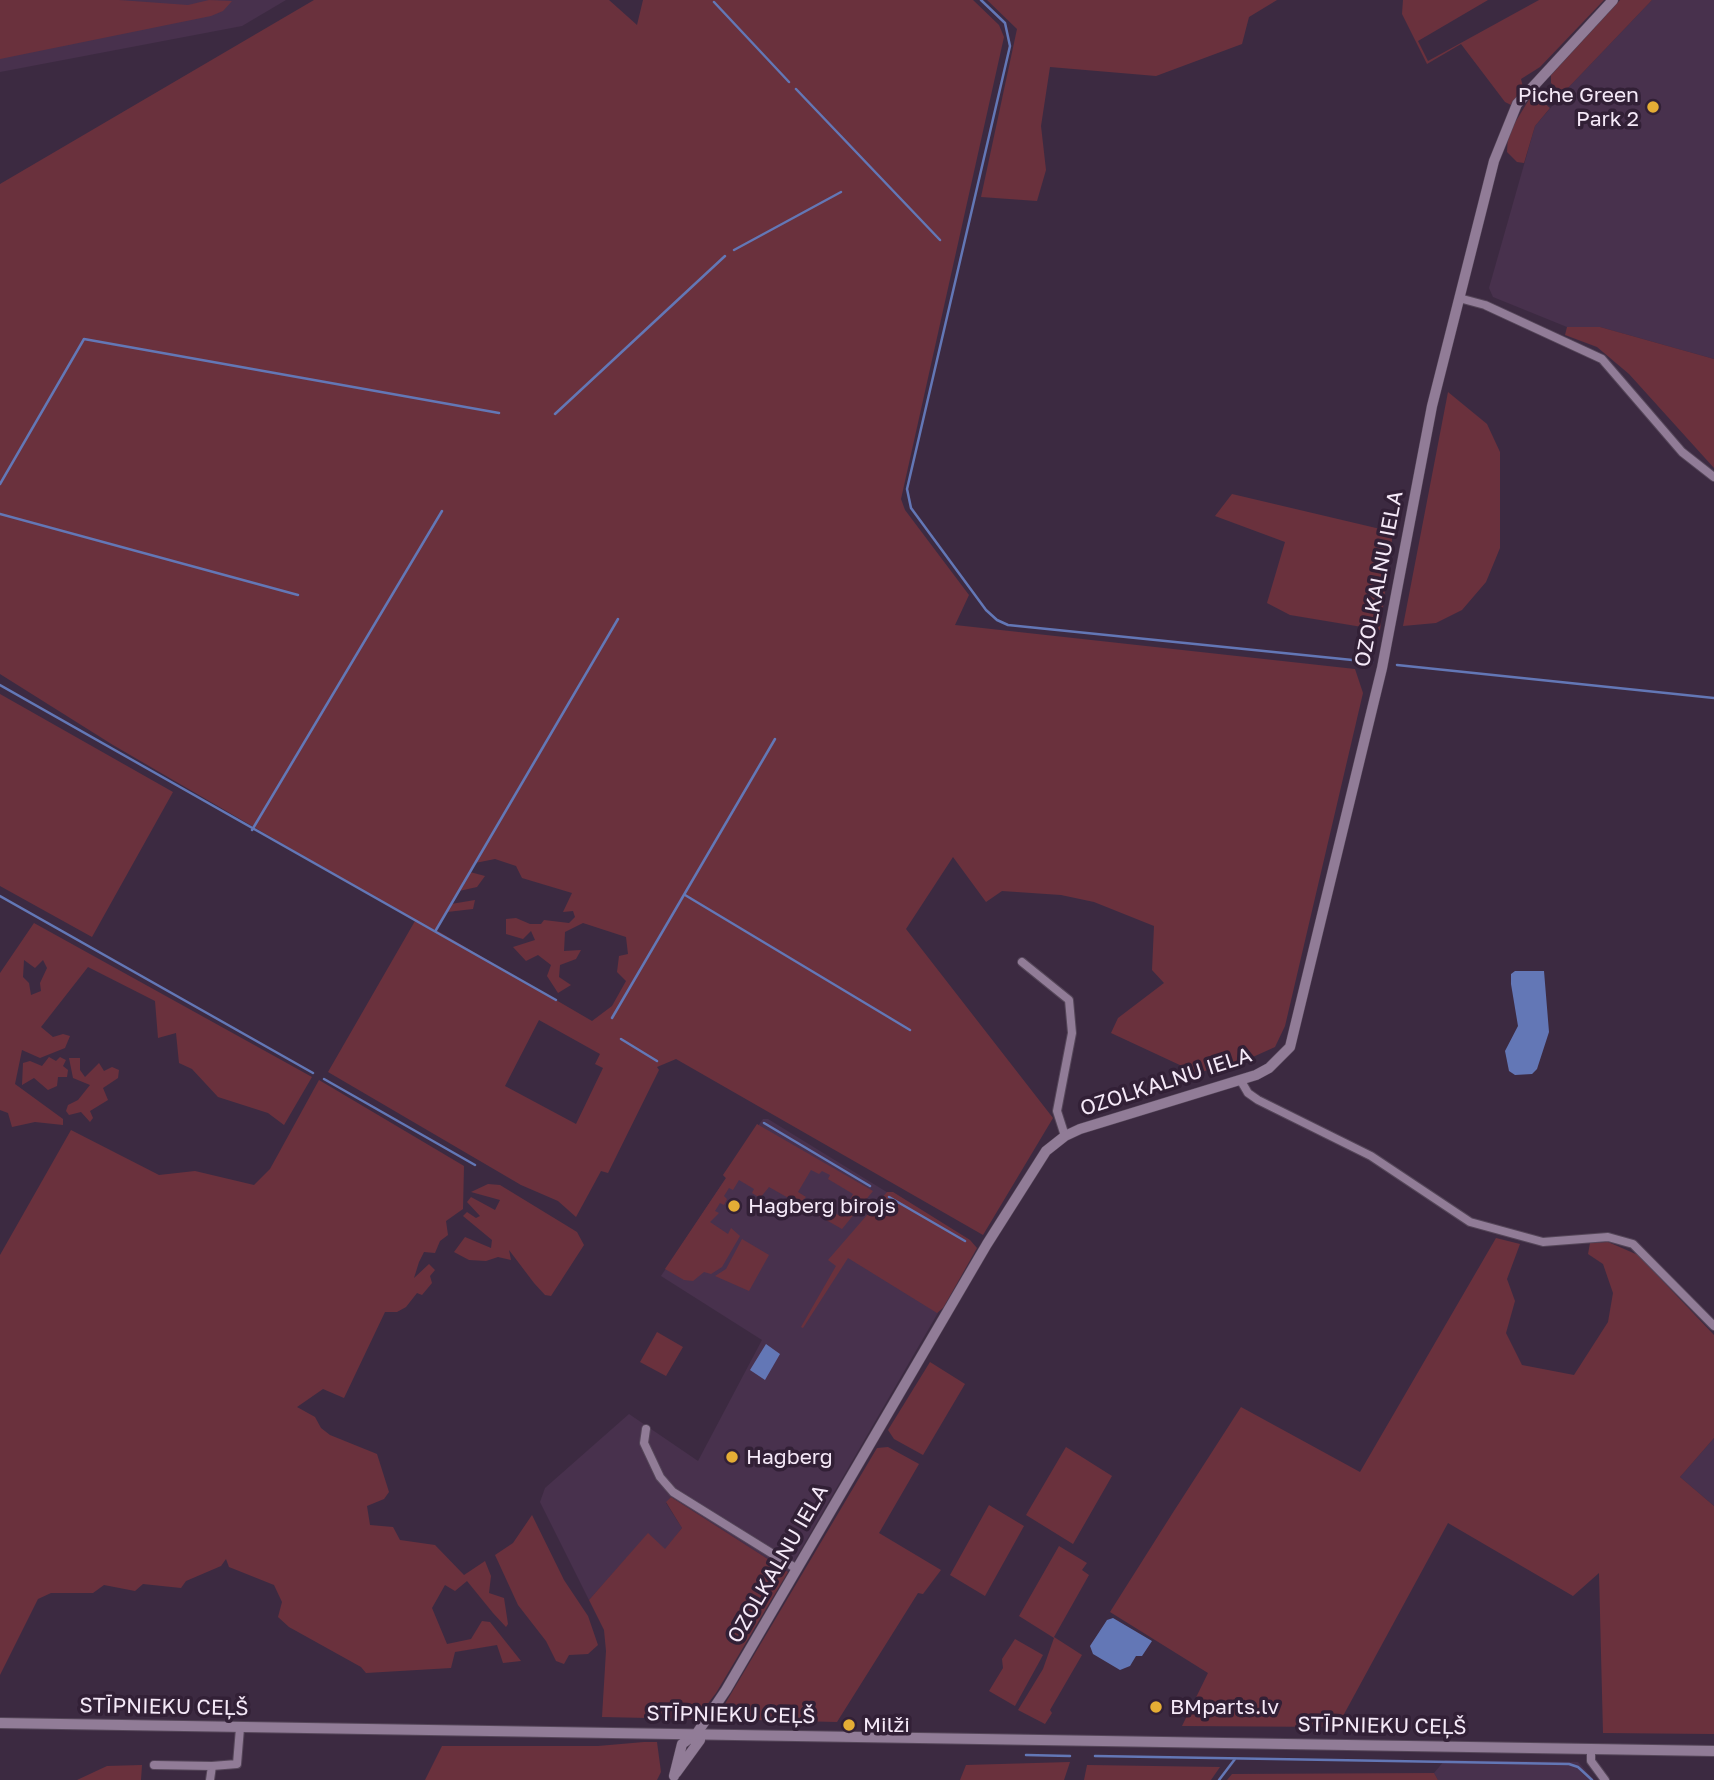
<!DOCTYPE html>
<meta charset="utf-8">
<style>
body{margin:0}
canvas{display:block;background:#3c2a41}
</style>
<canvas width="1714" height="1780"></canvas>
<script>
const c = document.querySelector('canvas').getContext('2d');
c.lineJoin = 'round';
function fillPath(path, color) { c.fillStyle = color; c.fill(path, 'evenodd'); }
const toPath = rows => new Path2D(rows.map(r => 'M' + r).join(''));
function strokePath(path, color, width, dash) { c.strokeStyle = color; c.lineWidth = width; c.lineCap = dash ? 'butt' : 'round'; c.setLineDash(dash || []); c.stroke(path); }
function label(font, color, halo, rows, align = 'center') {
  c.font = font + ' "Golos Text",sans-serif'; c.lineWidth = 7; c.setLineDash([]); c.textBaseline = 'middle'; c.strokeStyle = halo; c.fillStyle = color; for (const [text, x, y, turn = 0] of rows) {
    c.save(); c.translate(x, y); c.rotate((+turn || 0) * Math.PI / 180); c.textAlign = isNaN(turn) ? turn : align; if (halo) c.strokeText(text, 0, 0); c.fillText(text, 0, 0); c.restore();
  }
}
const built = toPath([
 [0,0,286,0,242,26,0,72],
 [1652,0,1714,0,1714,359,1600,327,1567,327,1493,297,1489,288,1535,126,1566,90],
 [763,1119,768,1119,976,1247,788,1572,671,1497,666,1503,682,1528,665,1550,648,1534,589,1600,540,1502,545,1488,629,1414,698,1461,762,1340,661,1276,726,1178,723,1175],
 [1714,1438,1714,1506,1680,1477],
 [1445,1760,1578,1762,1594,1780,1438,1780,1434,1773]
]);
const green = toPath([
 [0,0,119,0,188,5,209,0,232,1,223,11,211,16,0,59],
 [314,0,609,0,637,25,643,0,973,0,999,25,1004,37,901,499,905,510,969,595,955,625,1355,669,1363,693,1285,1026,1275,1047,1244,1061,1197,1073,1111,1033,1118,1018,1164,983,1152,970,1154,926,1094,902,1061,895,1002,891,986,902,953,857,906,929,1053,1118,983,1235,676,1059,657,1067,659,1070,608,1173,601,1171,576,1217,558,1201,521,1185,328,1072,415,921,113,745,0,674,0,184],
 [495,859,516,866,522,878,572,893,563,912,573,911,575,917,569,923,544,920,541,924,530,924,516,918,506,919,506,934,523,939,531,931,535,940,513,947,526,961,538,955,551,965,547,976,558,993,571,985,559,977,560,965,576,959,581,950,564,951,565,932,583,923,626,937,628,954,619,956,617,972,626,981,612,1006,592,1021,436,930,447,912,473,909,475,900,451,904,459,891,477,887,485,876,470,872,475,863],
 [539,1020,600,1054,595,1064,603,1068,576,1124,505,1086],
 [987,0,1277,0,1249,17,1242,44,1156,76,1050,67,1041,126,1046,170,1037,201,981,197,1017,29],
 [1403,0,1488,0,1418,41,1428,61,1539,0,1604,0,1540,67,1521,79,1523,87,1511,105,1505,102,1461,44,1427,64,1402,14],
 [1620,0,1652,0,1566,90,1557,89,1551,83,1551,75],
 [1530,98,1538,98,1550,108,1535,126,1524,163,1517,162,1507,152,1508,134],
 [1567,327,1600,327,1714,359,1714,468,1629,374,1597,347,1565,335],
 [1448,392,1487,424,1500,452,1500,548,1486,582,1462,610,1436,623,1403,626],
 [1232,494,1393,532,1380,630,1290,615,1267,603,1285,542,1215,516],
 [0,694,173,792,92,937,0,886],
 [34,923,312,1077,284,1125,268,1113,218,1097,192,1069,179,1063,176,1033,158,1038,155,1001,88,967,41,1027,53,1037,63,1034,70,1036,65,1048,40,1058,22,1050,15,1084,63,1119,63,1125,35,1122,12,1127,8,1113,0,1110,0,973],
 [24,960,35,968,43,960,47,968,40,983,41,991,31,995,29,983,23,977],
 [49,1057,56,1061,60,1057,66,1060,63,1066,68,1070,67,1077,58,1077,57,1086,48,1090,34,1078,22,1085,23,1063,30,1061,42,1066],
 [69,1058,80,1058,80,1070,85,1077,99,1063,104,1071,112,1067,119,1070,118,1078,103,1088,108,1100,90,1111,93,1118,90,1122,81,1112,69,1115,66,1111,68,1105,78,1100,90,1085,73,1078],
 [319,1080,464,1166,463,1209,446,1221,448,1235,440,1241,435,1253,424,1252,419,1262,414,1278,429,1264,435,1270,430,1276,432,1283,422,1295,417,1293,406,1307,397,1312,385,1312,344,1398,323,1389,297,1407,315,1417,321,1428,330,1435,377,1454,389,1492,384,1499,367,1506,370,1525,393,1527,400,1540,435,1545,464,1575,485,1561,491,1576,489,1593,504,1598,508,1624,506,1627,493,1613,467,1581,455,1591,445,1585,432,1608,447,1644,471,1639,482,1621,490,1622,521,1661,503,1663,497,1645,455,1652,451,1668,366,1673,361,1667,289,1627,278,1617,282,1602,274,1585,229,1567,226,1559,221,1566,186,1581,181,1588,143,1584,135,1591,104,1585,93,1593,51,1593,38,1599,0,1675,0,1255,71,1130,159,1175,195,1171,254,1185,270,1169],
 [757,1124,873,1191,842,1229,812,1212,814,1202,840,1216,853,1194,828,1179,830,1175,822,1171,819,1174,811,1170,798,1192,806,1197,799,1204,769,1187,760,1198,752,1193,754,1189,739,1180,733,1190,729,1188,724,1196,727,1199,724,1205,720,1203,715,1211,719,1213,710,1222,728,1234,731,1228,740,1236,722,1267,711,1274,704,1272,693,1281,684,1280,665,1269,726,1178,723,1175],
 [488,1184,500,1185,577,1232,584,1245,551,1296,545,1295,534,1283,509,1250,511,1260,498,1257,486,1261,469,1260,454,1252,465,1237,491,1248,492,1240,463,1216,467,1212,476,1218,480,1216,467,1202,471,1197,495,1210,500,1200,471,1192],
 [887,1192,893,1192,970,1240,977,1248,943,1308,937,1313,848,1258,803,1328,801,1327,836,1266,828,1260],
 [1496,1238,1520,1244,1507,1279,1515,1301,1506,1333,1522,1365,1574,1375,1608,1322,1613,1293,1603,1264,1588,1254,1590,1243,1608,1242,1638,1255,1714,1335,1714,1438,1680,1477,1714,1506,1714,1734,1603,1733,1599,1573,1573,1596,1448,1523,1337,1727,1182,1726,1208,1673,1110,1612,1172,1514,1241,1407,1360,1472],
 [742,1239,769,1255,749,1291,715,1276,726,1269],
 [657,1332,683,1347,666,1376,640,1362],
 [930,1362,965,1384,923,1455,894,1439,888,1430],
 [888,1447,919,1464,879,1533,941,1570,923,1594,918,1593,837,1722,716,1719,877,1448],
 [1066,1447,1112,1476,1073,1544,1026,1515],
 [671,1497,788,1572,716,1693,696,1719,602,1717,606,1651,604,1630,589,1600,648,1533,665,1549,682,1528,666,1502],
 [989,1505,1024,1526,985,1596,950,1575],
 [532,1515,564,1580,588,1616,598,1645,588,1654,569,1655,564,1664,556,1661,546,1641,518,1605,495,1555,513,1543],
 [1059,1546,1087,1563,1082,1570,1089,1575,1054,1637,1082,1655,1050,1710,1052,1713,1045,1724,1018,1710,1043,1669,1054,1638,1019,1616],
 [1015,1639,1043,1655,1015,1706,989,1691,1003,1668,1002,1659],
 [644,1742,657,1742,661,1772,657,1780,425,1780,442,1746,598,1746],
 [1070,1762,1064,1780,960,1780,966,1765],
 [142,1765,141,1780,77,1780,107,1766],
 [1087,1765,1220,1767,1211,1780,1084,1780],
 [1434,1773,1438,1780,1227,1780,1232,1774]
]);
const water = toPath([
 [1515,971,1544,971,1549,1032,1537,1069,1532,1074,1515,1075,1509,1071,1505,1051,1518,1026,1511,984,1511,974],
 [766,1344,780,1354,765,1380,750,1370],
 [1113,1618,1152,1641,1142,1656,1136,1656,1130,1666,1120,1670,1093,1654,1090,1646,1107,1620]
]);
const stream = toPath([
 [981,0,1005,23,1010,46,907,489,911,508,986,610,997,620,1008,625,1372,662],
 [714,2,789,82],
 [796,89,940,240],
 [734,250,841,192],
 [555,414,725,256],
 [0,484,84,339,499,413],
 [0,514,298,595],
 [1397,665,1714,698],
 [0,685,556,1000],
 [252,830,442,511],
 [685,895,910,1030],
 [0,896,313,1073],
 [436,930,618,619],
 [612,1018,775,739],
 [621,1039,657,1061],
 [324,1079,475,1165],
 [764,1123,870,1186],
 [889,1197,965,1241],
 [1026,1755,1070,1756],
 [1095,1756,1569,1764,1578,1767,1592,1780],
 [1219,1780,1235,1759]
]);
const minor = toPath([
 [1459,298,1485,305,1602,359,1682,452,1714,477],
 [1022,962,1069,1000,1072,1033,1057,1111,1065,1136],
 [1241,1081,1248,1093,1258,1100,1371,1156,1470,1222,1543,1242,1608,1237,1633,1244,1714,1326],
 [646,1429,644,1443,660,1477,673,1492,797,1569],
 [1591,1749,1591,1761,1605,1780],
 [154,1765,212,1766,210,1780],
 [212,1766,237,1764,240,1728]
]);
const tertiary = toPath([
 [676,1773,700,1740,697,1733],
 [674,1776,682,1744,697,1733,726,1690,987,1244,1046,1151,1065,1136,1080,1129,1256,1075,1269,1068,1290,1047,1382,668,1432,406,1494,161,1517,104,1613,0]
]);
const secondary = toPath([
 [0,1723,1714,1751]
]);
const markers = [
 [1653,107,7,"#e5ad35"],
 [734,1206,7,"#e5ad35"],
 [732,1457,7,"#e5ad35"],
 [1156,1707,7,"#e5ad35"],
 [849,1725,7,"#e5ad35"]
];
const poiNames = [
 ["Piche Green",1639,95,"right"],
 ["Park 2",1639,119,"right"],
 ["Hagberg birojs",748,1206],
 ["Hagberg",746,1457],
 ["BMparts.lv",1170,1707],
 ["Milži",863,1725]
];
const streetNames = [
 ["OZOLKALNU IELA",1379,579,-79],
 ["OZOLKALNU IELA",1166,1082,-18],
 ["OZOLKALNU IELA",778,1564,-60],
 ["STĪPNIEKU CEĻŠ",164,1707,1],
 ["STĪPNIEKU CEĻŠ",731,1715,1],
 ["STĪPNIEKU CEĻŠ",1382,1726,1]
];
fillPath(built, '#48314d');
fillPath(green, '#6a313d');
fillPath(water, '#6377b6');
strokePath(stream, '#6377b6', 2.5);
strokePath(minor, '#554659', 10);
strokePath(tertiary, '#554659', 11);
strokePath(secondary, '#554659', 12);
strokePath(minor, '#917c97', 8);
strokePath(tertiary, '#917c97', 10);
strokePath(secondary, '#917c97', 10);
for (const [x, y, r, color] of markers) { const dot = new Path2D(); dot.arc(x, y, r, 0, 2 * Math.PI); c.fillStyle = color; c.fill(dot); strokePath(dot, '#322036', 2.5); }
label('21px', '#f5e9f8', '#322036', poiNames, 'left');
label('21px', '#f5e9f8', '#322036', streetNames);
</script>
